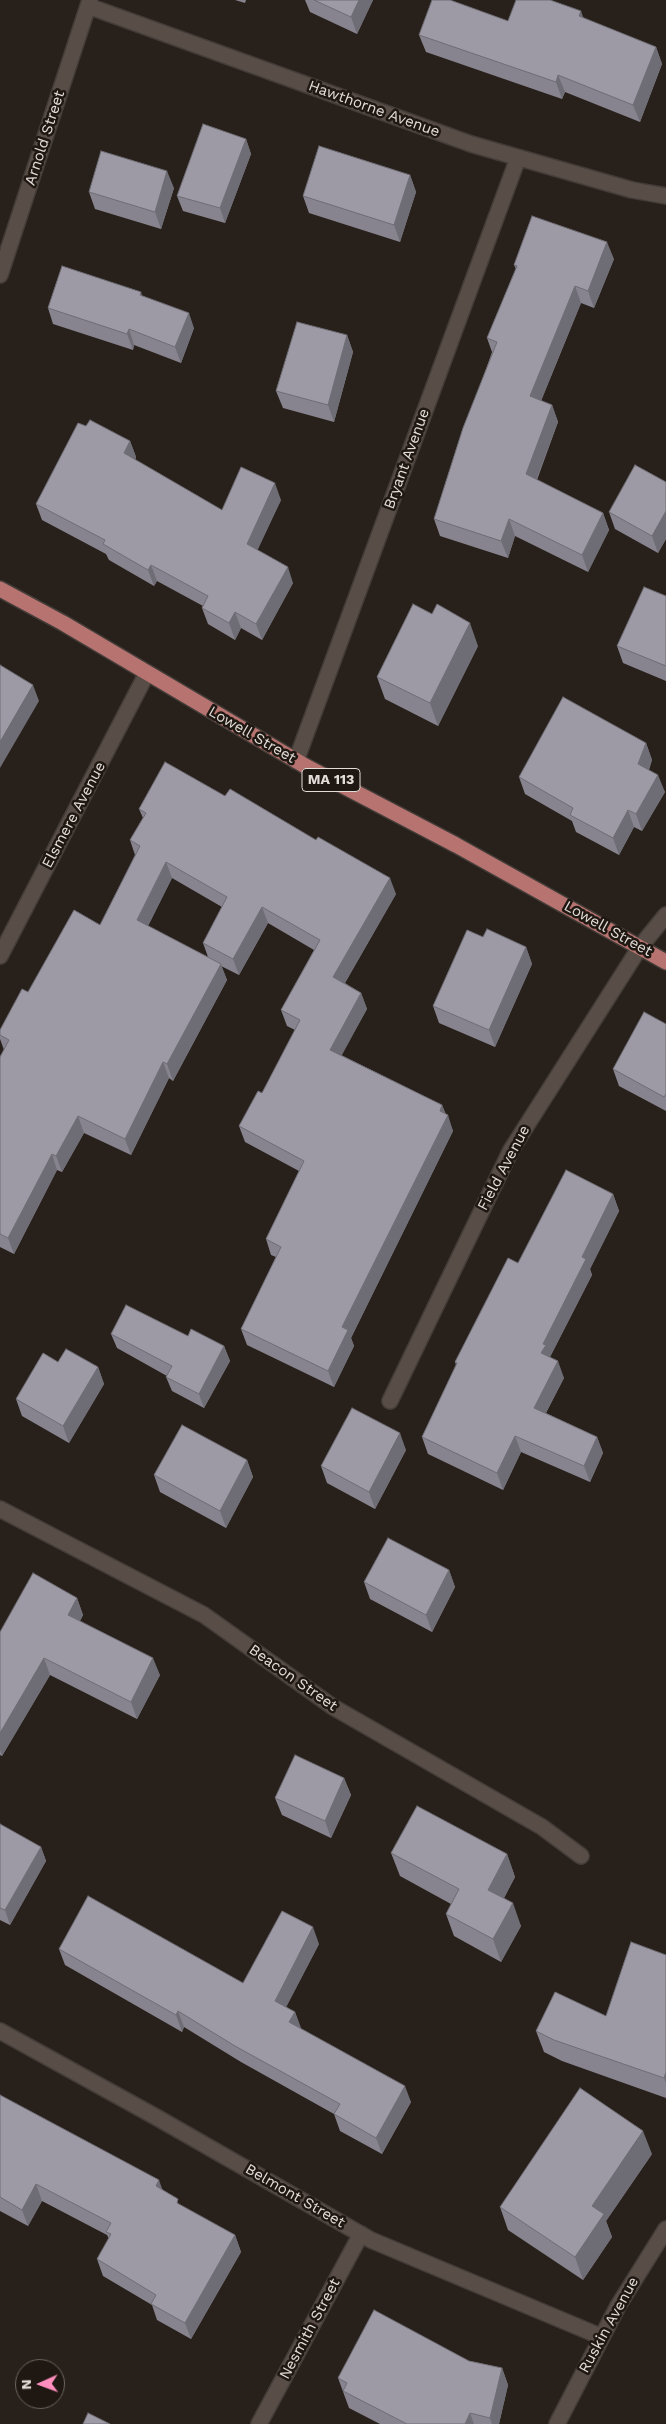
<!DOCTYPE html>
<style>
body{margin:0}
#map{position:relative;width:666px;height:2424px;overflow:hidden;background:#28201a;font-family:"Work Sans",sans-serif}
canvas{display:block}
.north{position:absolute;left:15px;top:2359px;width:50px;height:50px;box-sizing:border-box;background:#1f1711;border:1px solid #6d6661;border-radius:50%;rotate:268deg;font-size:14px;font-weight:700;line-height:20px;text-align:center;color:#e3ddd9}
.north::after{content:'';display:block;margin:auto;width:18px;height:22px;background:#fe8ebd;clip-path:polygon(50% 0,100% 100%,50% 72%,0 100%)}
</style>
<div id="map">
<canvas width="666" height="2424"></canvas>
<div class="north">N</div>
</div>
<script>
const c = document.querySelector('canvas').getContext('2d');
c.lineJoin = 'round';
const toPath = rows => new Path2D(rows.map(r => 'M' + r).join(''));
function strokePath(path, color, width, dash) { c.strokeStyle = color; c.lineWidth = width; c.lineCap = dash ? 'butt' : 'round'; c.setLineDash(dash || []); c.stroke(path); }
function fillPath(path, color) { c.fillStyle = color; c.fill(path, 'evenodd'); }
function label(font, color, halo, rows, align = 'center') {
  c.font = font + ' "Work Sans",sans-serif'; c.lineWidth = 5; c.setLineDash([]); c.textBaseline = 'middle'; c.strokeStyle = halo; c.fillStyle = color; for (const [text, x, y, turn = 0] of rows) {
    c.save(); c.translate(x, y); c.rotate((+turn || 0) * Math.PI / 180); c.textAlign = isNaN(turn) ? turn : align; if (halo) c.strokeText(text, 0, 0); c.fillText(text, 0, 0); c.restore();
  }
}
const minor = toPath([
 [88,6,471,144,632,190,666,196],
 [0,275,90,0],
 [296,761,518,158],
 [0,956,147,673],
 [390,1401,511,1150,640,947,666,915],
 [0,1509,204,1615,333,1707,542,1827,581,1856],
 [0,2031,156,2117,371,2240,602,2337],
 [259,2424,361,2234],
 [557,2424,618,2306,666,2229]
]);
const major = toPath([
 [0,589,63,623,307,767,456,845,666,962]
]);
const wall = toPath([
 [235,0,246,0,245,3],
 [305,0,373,0,357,34,310,12],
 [583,18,656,47,662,64,640,122,565,92,562,99,426,52,419,35,508,21],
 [246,139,251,154,225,223,183,211,177,196],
 [410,175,416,192,400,242,309,213,303,196],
 [174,188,161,229,95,209,89,192],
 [614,259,594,308,581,303,541,401,552,405,558,422,537,480,603,513,609,530,588,572,515,536,508,558,440,536,434,519,492,352,487,338,516,269,514,265],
 [141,292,142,296,194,328,181,363,134,345,133,350,53,324,48,308],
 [347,335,353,352,334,422,283,408,276,391],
 [86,426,130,441,136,457,135,460,222,510,281,500,257,550,293,583,262,640,241,628,235,640,208,624,202,608,203,606,157,581,154,586,109,560,106,554,42,520,36,504],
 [666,482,666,539,658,553,615,529,609,512],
 [666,596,666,681,623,663,617,646],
 [478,646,438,726,385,699,377,677],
 [646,743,652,760,649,770,665,792,642,831,634,827,619,855,576,832,572,821,525,794,519,777],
 [139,809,396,894,345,983,361,993,367,1009,341,1055,442,1105,453,1131,351,1338,354,1346,334,1387,247,1345,241,1329,276,1257,271,1255,266,1239,299,1171,245,1142,239,1126,262,1093,295,1030,287,1026,281,1010,314,950,268,923,239,975,221,966,227,980,173,1081,169,1078,131,1155,84,1133,62,1172,57,1170,14,1254,0,1247,0,1057,4,1050,0,1039,0,1030,28,992,100,925,135,855,130,840,143,818],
 [172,878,222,907,203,943,208,957,148,926],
 [483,937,526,947,532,964,495,1047,439,1023,433,1006],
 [666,1024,666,1111,619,1086,613,1069],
 [613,1194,619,1211,590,1269,592,1275,550,1357,564,1378,546,1413,597,1437,603,1453,590,1482,521,1452,503,1490,428,1454,422,1437,456,1365,455,1362,518,1263],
 [111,1334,188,1336,224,1346,230,1361,204,1408,172,1391,166,1377,167,1376,117,1348],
 [98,1367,104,1384,69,1443,22,1416,16,1399],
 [406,1450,375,1509,327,1483,321,1466],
 [247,1460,253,1477,226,1528,160,1492,154,1475],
 [449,1570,455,1587,432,1632,370,1599,364,1582],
 [77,1598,83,1615,80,1621,160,1675,137,1719,50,1675,2,1756,0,1755,0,1632],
 [344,1778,351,1795,331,1838,282,1815,275,1798],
 [0,1824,41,1847,46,1861,10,1925,0,1920],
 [391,1853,507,1854,515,1877,504,1898,521,1926,501,1962,454,1936,446,1914,451,1904,400,1876],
 [319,1944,286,2007,295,2012,301,2029,411,2102,382,2154,340,2131,334,2114,241,2062,184,2027,182,2032,65,1965,59,1949,243,1983],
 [666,1955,666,2098,562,2061,544,2052,536,2031,606,2016],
 [0,2095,163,2190,180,2205,235,2235,241,2252,191,2339,157,2320,152,2305,103,2276,97,2259,109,2239,107,2235,42,2201,28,2226,0,2211],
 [652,2154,606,2221,612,2237,583,2280,508,2230,500,2207],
 [469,2361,502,2368,508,2385,499,2424,380,2424,349,2408,338,2378]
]);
const shadedWall = toPath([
 [359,0,373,0,357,34,351,17],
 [581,11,587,28,579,16],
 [656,47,662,64,640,122,633,105],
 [558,75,565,92,562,99,556,82],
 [246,139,251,154,225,223,220,208],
 [167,171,174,188,161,229,155,212],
 [410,175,416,192,400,242,394,225],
 [607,242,614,259,594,308,588,291],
 [575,286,581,303,536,413,530,396],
 [189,313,194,328,181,363,175,347],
 [129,329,134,345,133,350,127,334],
 [347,335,353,352,334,422,328,405],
 [552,405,558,422,532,491,526,474],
 [130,441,136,457,130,469,124,453],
 [275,483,281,500,253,560,247,544],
 [666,511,666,539,658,553,652,536],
 [603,513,609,530,588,572,582,555],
 [509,519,515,536,508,558,501,541],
 [151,565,157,581,154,586,148,570],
 [288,567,293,583,262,640,256,624],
 [235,612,241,628,235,640,229,623],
 [470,623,478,646,438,726,430,703],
 [33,685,39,701,0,768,0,742],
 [646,743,652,760,644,781,638,764],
 [658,775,665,792,642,831,636,814],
 [628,810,634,827,619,855,613,838],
 [166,862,172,878,143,936,137,920],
 [390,878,396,894,339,993,333,977],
 [262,907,268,923,239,975,233,959],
 [526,947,532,964,495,1047,489,1030],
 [221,964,227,980,173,1081,167,1064],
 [361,993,367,1009,336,1066,330,1050],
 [163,1062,169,1078,131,1155,125,1139],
 [442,1105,446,1117,448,1115,453,1131,351,1338,354,1346,334,1387,328,1371,342,1327],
 [78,1116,84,1133,62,1172,56,1156],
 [52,1154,57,1170,14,1254,8,1238],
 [613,1194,619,1211,590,1269,592,1275,550,1357,541,1353,543,1344,582,1257],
 [224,1346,230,1361,204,1408,199,1394],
 [558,1361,564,1378,540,1424,534,1408],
 [98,1367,104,1384,69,1443,63,1426],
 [400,1433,406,1450,375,1509,369,1492],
 [515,1436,521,1452,503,1490,497,1473],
 [597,1437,603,1453,590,1482,584,1466],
 [247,1460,253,1477,226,1528,220,1511],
 [449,1570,455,1587,432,1632,426,1615],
 [77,1598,83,1615,74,1632,68,1615],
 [44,1658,50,1675,2,1756,0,1750,0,1733],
 [153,1658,160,1675,137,1719,131,1702],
 [344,1778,351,1795,331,1838,325,1821],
 [41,1847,46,1861,10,1925,5,1910],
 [507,1854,515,1877,496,1913,488,1890],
 [513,1903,521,1926,501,1962,493,1939],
 [313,1927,319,1944,281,2017,275,2001],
 [178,2011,184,2027,182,2032,176,2015],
 [295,2012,301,2028,295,2038,289,2022],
 [666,2072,666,2083,664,2078],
 [405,2086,411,2102,382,2154,376,2138],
 [643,2131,652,2154,606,2221,612,2237,583,2280,575,2257,592,2206],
 [159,2180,165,2197,156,2186],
 [36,2184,42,2201,28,2226,22,2210],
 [235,2235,241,2252,191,2339,185,2323],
 [502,2368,508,2385,499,2424,492,2424,490,2418],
 [470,2413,474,2424,465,2424]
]);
const building = toPath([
 [314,0,359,0,351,17,314,0],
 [432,0,450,0,508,21,516,0,550,0,581,11,579,16,656,47,633,105,558,75,556,82,419,35,432,0],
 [203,124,246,139,220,208,177,196,203,124],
 [319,146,410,175,394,225,303,196,319,146],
 [101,151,167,171,155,212,89,192,101,151],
 [532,216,607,242,588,291,575,286,530,396,552,405,526,474,603,513,582,555,509,519,501,541,434,519,463,428,497,342,487,338,517,266,514,265,532,216],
 [62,266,141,292,140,295,189,313,175,347,129,329,127,334,48,308,62,266],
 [297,322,347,335,328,405,276,391,297,322],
 [90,420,130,441,124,453,222,510,241,467,275,483,247,544,288,567,256,624,235,612,229,623,202,608,208,596,151,565,148,570,103,544,105,540,36,504,78,423,86,426,90,420],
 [635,465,666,482,666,511,652,536,609,512,635,465],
 [644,587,666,596,666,666,617,646,644,587],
 [413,604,432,614,437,604,470,623,430,703,377,677,413,604],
 [0,665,33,685,0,742,0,665],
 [563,697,646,743,638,764,658,775,636,814,628,810,613,838,570,815,573,808,519,777,563,697],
 [165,762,225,796,230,789,316,840,318,837,390,878,333,977,361,993,330,1050,442,1105,440,1111,448,1115,342,1327,348,1330,328,1371,241,1329,281,1247,266,1239,304,1161,239,1126,258,1091,262,1093,300,1020,281,1010,320,940,262,907,233,959,203,943,227,897,166,862,137,920,221,964,167,1064,163,1062,125,1139,78,1116,56,1156,52,1154,8,1238,0,1234,0,1057,9,1040,0,1035,0,1030,22,989,28,992,74,910,100,925,140,846,130,840,146,813,139,809,165,762],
 [487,929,526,947,489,1030,433,1006,467,930,483,937,487,929],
 [644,1012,666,1024,666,1094,664,1097,613,1069,644,1012],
 [566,1170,613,1194,582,1257,586,1259,543,1344,546,1345,541,1353,558,1361,534,1408,597,1437,584,1466,515,1436,497,1473,422,1437,457,1363,455,1362,508,1258,518,1263,566,1170],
 [126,1305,188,1336,191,1329,224,1346,199,1394,166,1377,172,1366,111,1334,126,1305],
 [66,1349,98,1367,63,1426,16,1399,43,1353,58,1362,66,1349],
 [352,1408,400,1433,369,1492,321,1466,352,1408],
 [182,1425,247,1460,220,1511,154,1475,182,1425],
 [388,1538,449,1570,426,1615,364,1582,388,1538],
 [33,1573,77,1598,68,1615,153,1658,131,1702,44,1658,0,1733,0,1632,33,1573],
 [295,1755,344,1778,325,1821,275,1798,295,1755],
 [417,1806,507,1854,488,1890,513,1903,493,1939,446,1914,459,1889,391,1853,417,1806],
 [0,1824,41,1847,5,1910,0,1908,0,1824],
 [88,1896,243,1983,282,1911,313,1927,275,2001,295,2012,289,2022,405,2086,376,2138,334,2114,340,2104,235,2046,178,2011,176,2015,59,1949,88,1896],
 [631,1942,666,1955,666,2072,664,2078,554,2040,536,2031,555,1992,606,2016,631,1942],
 [580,2088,643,2131,592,2206,604,2214,575,2257,500,2207,580,2088],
 [0,2095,159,2180,156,2186,178,2199,177,2203,235,2235,185,2323,151,2304,156,2295,97,2259,111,2234,106,2232,111,2223,36,2184,22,2210,0,2197,0,2095],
 [374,2310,469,2361,502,2368,490,2418,470,2413,465,2424,407,2424,343,2391,347,2383,338,2378,374,2310],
 [88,2413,110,2424,83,2424,88,2413]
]);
const shields = [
 [331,780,58]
];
const shieldNames = [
 ["MA 113",331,780]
];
const streetNames = [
 ["Hawthorne Avenue",374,109,20],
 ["Arnold Street",45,138,-72],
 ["Bryant Avenue",407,459,-70],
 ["Lowell Street",252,735,30],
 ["Elsmere Avenue",74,815,-62],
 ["Lowell Street",608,929,29],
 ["Field Avenue",504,1168,-62],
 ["Beacon Street",293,1678,35],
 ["Belmont Street",295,2196,30],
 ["Ruskin Avenue",609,2325,-61],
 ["Nesmith Street",310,2329,-62]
];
strokePath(minor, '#433c38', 18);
strokePath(major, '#433c38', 18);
strokePath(minor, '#584e47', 15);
strokePath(major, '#b67370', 15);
fillPath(wall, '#87848f');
fillPath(shadedWall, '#6e6c74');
fillPath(building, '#9d9aa6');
strokePath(building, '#6e6c74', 1);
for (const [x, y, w] of shields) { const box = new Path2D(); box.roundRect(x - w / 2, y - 11.5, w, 23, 4); c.fillStyle = '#1f1711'; c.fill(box); strokePath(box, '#e3ddd9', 1); }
label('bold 14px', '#e3ddd9', null, shieldNames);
label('15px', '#e3ddd9', '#1f1711', streetNames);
</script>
